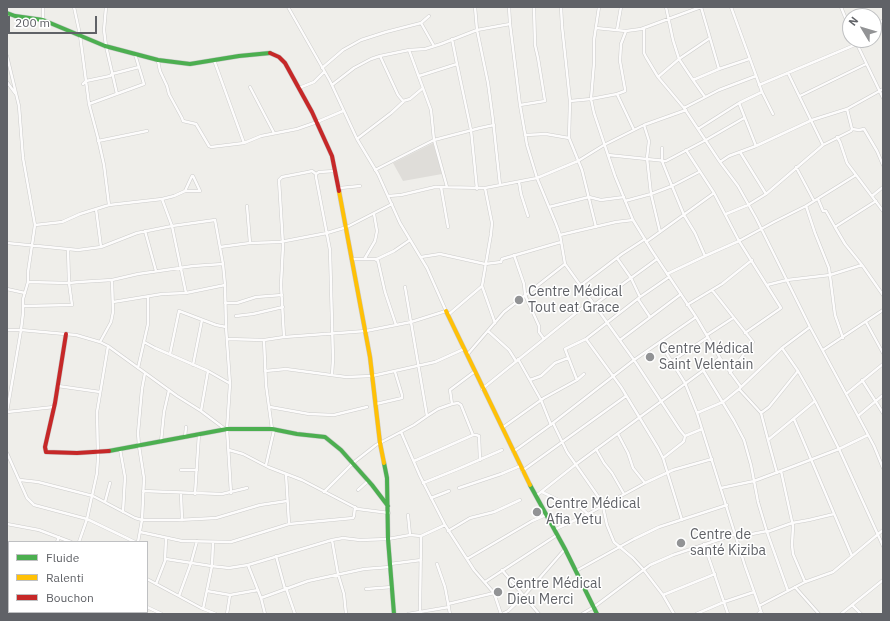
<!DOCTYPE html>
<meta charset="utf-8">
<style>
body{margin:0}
#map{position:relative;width:890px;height:621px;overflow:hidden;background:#efeeea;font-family:"IBM Plex Sans",sans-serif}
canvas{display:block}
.frame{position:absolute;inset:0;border:8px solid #606267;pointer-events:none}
.legend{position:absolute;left:8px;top:541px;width:140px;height:72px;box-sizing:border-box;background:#fff;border:1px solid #bfc0c2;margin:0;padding:5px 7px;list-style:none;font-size:12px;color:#606267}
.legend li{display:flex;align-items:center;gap:8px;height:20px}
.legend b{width:20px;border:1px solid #bfc0c2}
.north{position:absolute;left:842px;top:8px;width:40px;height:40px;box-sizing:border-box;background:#fff;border:1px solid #bfc0c2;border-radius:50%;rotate:308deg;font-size:11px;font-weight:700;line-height:16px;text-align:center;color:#606267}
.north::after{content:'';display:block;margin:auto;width:14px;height:18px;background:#929395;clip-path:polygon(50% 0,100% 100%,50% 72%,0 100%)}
.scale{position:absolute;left:8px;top:16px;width:89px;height:18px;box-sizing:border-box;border:2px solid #606267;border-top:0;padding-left:5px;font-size:12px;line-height:14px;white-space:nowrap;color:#606267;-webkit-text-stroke:3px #fff;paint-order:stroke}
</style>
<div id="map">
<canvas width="890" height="621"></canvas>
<div class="frame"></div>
<ul class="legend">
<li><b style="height:5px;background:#4caf50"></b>Fluide</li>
<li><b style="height:5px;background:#ffc107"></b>Ralenti</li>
<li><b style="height:5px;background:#c62828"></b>Bouchon</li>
</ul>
<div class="north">N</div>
<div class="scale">200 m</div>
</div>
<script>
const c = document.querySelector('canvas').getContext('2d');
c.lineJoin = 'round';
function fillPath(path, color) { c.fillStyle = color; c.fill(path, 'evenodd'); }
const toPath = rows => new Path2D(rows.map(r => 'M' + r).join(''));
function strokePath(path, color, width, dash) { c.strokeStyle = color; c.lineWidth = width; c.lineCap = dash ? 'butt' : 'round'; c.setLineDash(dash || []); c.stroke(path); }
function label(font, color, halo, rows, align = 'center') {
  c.font = font + ' "IBM Plex Sans",sans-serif'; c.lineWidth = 3; c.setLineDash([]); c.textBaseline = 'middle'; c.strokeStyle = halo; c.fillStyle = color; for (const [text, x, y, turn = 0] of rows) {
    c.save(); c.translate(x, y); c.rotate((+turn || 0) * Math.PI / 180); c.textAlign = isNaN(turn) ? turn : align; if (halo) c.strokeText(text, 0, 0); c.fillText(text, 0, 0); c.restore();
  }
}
const education = toPath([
 [433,143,442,174,403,181,393,163]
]);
const street = toPath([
 [74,7,80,35,89,104,98,138,104,165,109,205],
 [106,7,104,30,106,46,117,94],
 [475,7,477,30,488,83,493,120,500,185],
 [509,7,510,24,520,105,527,145,537,178,556,224,560,235,565,264,634,360,680,430,685,436,702,429],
 [561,7,562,26,570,101,569,138],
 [599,7,594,40,594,63,591,99,594,113,615,176,633,220,652,251,696,317,720,358,741,387],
 [666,7,673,40,679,59,693,80,705,97],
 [701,7,719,69],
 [841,7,850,29],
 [43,20,43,7],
 [421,23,434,46],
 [874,24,883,21],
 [596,28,626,31],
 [644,28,644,53,646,57,658,77,684,108,720,162,738,186,756,218,810,327,858,416],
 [617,30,621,7],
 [855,40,883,98],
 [409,50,431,110,434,140,447,187],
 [7,56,19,106,23,158,35,225,28,272,28,282,23,299,23,313,21,330,7,412],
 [380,56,398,95,403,101,410,99,423,88],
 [214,60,244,143],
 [158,61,160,71,167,86,169,94,182,118,183,121,196,124,209,146,211,147,244,143,261,136,297,129,317,122,343,111],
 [457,64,471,130,477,189],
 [322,68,343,50,361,40,386,32,421,23,429,16],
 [788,73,823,145],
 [419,76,457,64,452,39],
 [658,77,679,59,710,38],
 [693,80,719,69,749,59],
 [7,82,15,93],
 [83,84,86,81,110,76,112,74,139,67],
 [332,85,354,68,371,59,380,56,409,50,425,49,441,44,477,30,510,24],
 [759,85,857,44],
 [250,87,274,133],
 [299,88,314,82,324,72],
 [762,92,773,114],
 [617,94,625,91,625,89,620,61,621,44,626,31,641,29,701,7],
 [800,96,866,64],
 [570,101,591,99,617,94,634,130],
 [739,103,756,146],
 [89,104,144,84,135,54],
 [520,105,545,101,538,58,535,45,534,7],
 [684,108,719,90,756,76],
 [847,109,852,129],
 [644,125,649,141,647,158,651,194,660,232],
 [698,129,739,103,762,92,731,7],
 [852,129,859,130,864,129,877,151,883,165],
 [525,135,546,134,569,138,582,170,596,227],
 [837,137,840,142,847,163,883,211],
 [357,139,391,113,404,101],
 [98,141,147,131],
 [662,148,662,161,672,186,684,215,695,233,705,256],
 [686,150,714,193,739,241,781,308,745,333],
 [740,152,766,194],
 [608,155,666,161,706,140,744,118],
 [720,162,729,156,756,146,812,120,847,109,883,89],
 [796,167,814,201],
 [375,170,434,140,480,128,494,125],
 [519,182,521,194,528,216],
 [441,187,448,227],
 [340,188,360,186],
 [388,196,401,195,435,187,485,188,537,178,578,161,604,145,644,125,686,110],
 [872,196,883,187],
 [162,199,174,196,185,191,200,191,193,176,192,176,185,191],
 [818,199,823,211,826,211,835,227],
 [625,201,651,194,672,186,699,172],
 [876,201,835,227,845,244,862,265,883,295],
 [247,206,250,243],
 [806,206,815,233,829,268,835,315,843,338],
 [549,207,589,197,601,200,624,197],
 [96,209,101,247],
 [726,214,748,205,766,194,823,145,851,131,852,129],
 [35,225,62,222,80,214,109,205,162,199,172,226,215,220,223,264,225,285,226,327,230,384,227,429,231,493],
 [145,231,156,271],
 [560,235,616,222,633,220],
 [646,242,714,193],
 [7,243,78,250,101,247,137,233,172,226,186,293],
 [220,247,250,243,280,242,327,233,347,227,392,204],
 [514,255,524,284,525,295,539,326,539,332,544,339],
 [421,257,440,254,485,264,501,262,502,259,561,242],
 [365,258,375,241,377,231,374,214],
 [617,258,631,278,640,297],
 [353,259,375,259,378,261,385,292,396,325],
 [377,259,394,251,410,240],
 [667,274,705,256,739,241,774,222,806,206,856,175],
 [669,277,640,297,586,339,621,387,658,448,663,458,682,520],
 [112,280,138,274,193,266,223,264],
 [28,282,69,283,79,282,112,280,113,312,111,322,100,342],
 [767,285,787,280,830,275,862,265],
 [482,286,495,323],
 [580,286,622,254,645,239],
 [7,289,25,293],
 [712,290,753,342,730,373],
 [638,299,650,317],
 [113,302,162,294,186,293,225,285],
 [225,303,237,303,256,297,282,295],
 [594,305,657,259],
 [687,305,722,284,752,260],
 [23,306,72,305,69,283,68,249],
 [448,315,482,286,491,234,492,223,485,188],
 [236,316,253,314,283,307],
 [866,322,883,353],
 [7,330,21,330,76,335,100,342,108,346,177,396,201,411,225,429],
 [488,331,509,350,516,361],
 [707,335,733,318],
 [284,337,281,285,283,245,279,180,282,177,308,172,312,171,316,174],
 [227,339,264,340,284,337,366,331,411,322,446,311,427,268,400,223,378,174,357,139,330,81,288,7],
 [264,340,266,385,272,429],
 [620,340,681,294],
 [144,342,155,348,208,371,229,383],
 [660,343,685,383,697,413,745,566,762,614],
 [782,348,798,371,815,401,839,449,883,546],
 [823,350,883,310],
 [170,354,179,311,216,325,226,327],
 [467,355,504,312,565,264],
 [518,359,541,400,551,425],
 [672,361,708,337],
 [193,365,202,320],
 [138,368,148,324,148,297],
 [703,370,734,421,744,440,751,465,758,502,767,532,788,591],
 [265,371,286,369,346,377,372,376,435,362,464,349],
 [332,375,333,359,330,250,316,177,316,174,319,172,335,171],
 [530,380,541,376,555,363,568,358],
 [577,380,565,349,586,339],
 [862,380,883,413],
 [58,386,100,392],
 [482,389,591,301],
 [739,389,761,413,769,407,798,371],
 [846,394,883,364],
 [883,395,858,416,874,446,883,468],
 [376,404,402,398,402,395,395,372],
 [452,404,458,403,461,405,473,435,476,435,479,436,480,460],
 [270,407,309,414,334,415,367,407],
 [201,411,208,371],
 [7,412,54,407],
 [697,413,723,402,739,389,782,348,810,327],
 [761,413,768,440],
 [427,416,438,409,452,404,450,390,474,372],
 [794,419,852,556],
 [553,423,567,452,602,502,607,525,614,542,633,558,643,569,663,595,674,614],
 [502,428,544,398,577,380,584,374],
 [401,432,420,476,445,525,474,570,494,593,501,614],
 [618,434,628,453,633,468,645,483],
 [185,437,186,427],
 [161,442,164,412,169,390],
 [120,449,125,477,123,512],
 [596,449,604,463,612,473,624,494],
 [229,450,243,454,268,467,302,480,358,509,389,513],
 [513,452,553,423,634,360,696,317],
 [7,453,27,498,34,505,87,519,135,542],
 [663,458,682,443,684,441,685,436],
 [414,461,473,435],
 [266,465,274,430],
 [181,470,197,470],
 [522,471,626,396],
 [781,471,793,526,792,545,793,554,805,582],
 [777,473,768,440,815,401],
 [286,474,289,524],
 [20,480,38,482,93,496,135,518,142,520,178,520,216,518,260,505,287,501],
 [423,483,458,469,502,450],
 [459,488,501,474,520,466],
 [721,488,754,481,789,468,839,449,868,435],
 [358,490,368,481],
 [143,491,222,494,247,488],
 [324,492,353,463,376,445,414,425,427,416,405,287],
 [542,492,571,506,580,507,588,514],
 [181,494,182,520],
 [195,494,199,434],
 [536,496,575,465,720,358],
 [431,498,449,491],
 [105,502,110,483],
 [408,515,410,535],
 [7,524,39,530,71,542],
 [554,530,588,514,645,483,673,470,712,459],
 [448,531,470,518,494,512,520,500],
 [140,532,182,541,231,542,289,524,353,518,354,516,355,507],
 [767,532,792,523,809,520,834,514],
 [737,538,747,535,767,531],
 [332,540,338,574,344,594,346,614],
 [57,542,59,537],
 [79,542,87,519,97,473,98,458,97,412,108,346],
 [138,542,142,520,144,478,139,446,138,433,142,389,145,373],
 [704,544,728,614],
 [7,546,9,547],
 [276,556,285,589],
 [166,559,211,566,229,568,248,565,332,540,343,538,360,540,388,539,410,535,421,536,445,525],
 [467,559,532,521,546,515],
 [390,564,421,560],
 [437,564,445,587,450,614],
 [248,565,261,598,265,614],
 [502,570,539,614],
 [576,571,634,539,659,527,727,505],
 [7,572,9,571],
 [147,579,201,608,216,614],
 [485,582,557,535],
 [156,584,165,561,166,538],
 [795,587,819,614],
 [286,588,295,614],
 [366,589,392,587],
 [207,591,230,595,258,590],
 [663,595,715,574],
 [179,596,191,563,197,541],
 [261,598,308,581,364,569,390,567],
 [448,604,494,593],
 [852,605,861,614],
 [759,606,805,582,833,572,883,530],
 [147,607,162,614],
 [203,609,212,566,213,542],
 [88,612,92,614],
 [420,612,421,536],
 [11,614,12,612],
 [37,614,38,612],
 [60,614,61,612],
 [85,614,85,612],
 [112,614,112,612],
 [227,614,230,595],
 [408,614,449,607],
 [502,614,508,611,524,596,565,549],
 [582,614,594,607,650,565,673,555,736,534],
 [696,614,724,602,754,592],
 [758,614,761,611],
 [841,614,883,580]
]);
const fast = toPath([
 [7,13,15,16,43,20,105,46,158,60,190,64,239,56,270,53],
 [109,451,227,429,272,429,297,434,325,437,341,450,372,485,388,506],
 [384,463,387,478,388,539,394,614],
 [530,485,565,549,597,614]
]);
const slow = toPath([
 [339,191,370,357,380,443,384,463],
 [446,311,530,485]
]);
const jam = toPath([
 [270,53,279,57,285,63,312,112,332,156,339,191],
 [66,334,55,403,45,447,46,452,77,453,109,451]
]);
const markers = [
 [519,300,5,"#929395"],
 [650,357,5,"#929395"],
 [537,512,5,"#929395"],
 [681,543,5,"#929395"],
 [498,592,5,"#929395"]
];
const poiNames = [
 ["Centre Médical",528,292],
 ["Tout eat Grace",528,308],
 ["Centre Médical",659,349],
 ["Saint Velentain",659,365],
 ["Centre Médical",546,504],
 ["Afia Yetu",546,520],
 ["Centre de",690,535],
 ["santé Kiziba",690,551],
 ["Centre Médical",507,584],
 ["Dieu Merci",507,600]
];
fillPath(education, '#dfddd9');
strokePath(street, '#cccccb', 3.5);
strokePath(fast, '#cacacb', 5);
strokePath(slow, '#cacacb', 5);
strokePath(jam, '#cacacb', 5);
strokePath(street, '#fdfcfc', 2.5);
strokePath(fast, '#4caf50', 4);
strokePath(slow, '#ffc107', 4);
strokePath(jam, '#c62828', 4);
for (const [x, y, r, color] of markers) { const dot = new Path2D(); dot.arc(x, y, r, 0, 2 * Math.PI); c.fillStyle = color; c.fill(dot); strokePath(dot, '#fff', 1.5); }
label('14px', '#606267', '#fff', poiNames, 'left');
</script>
